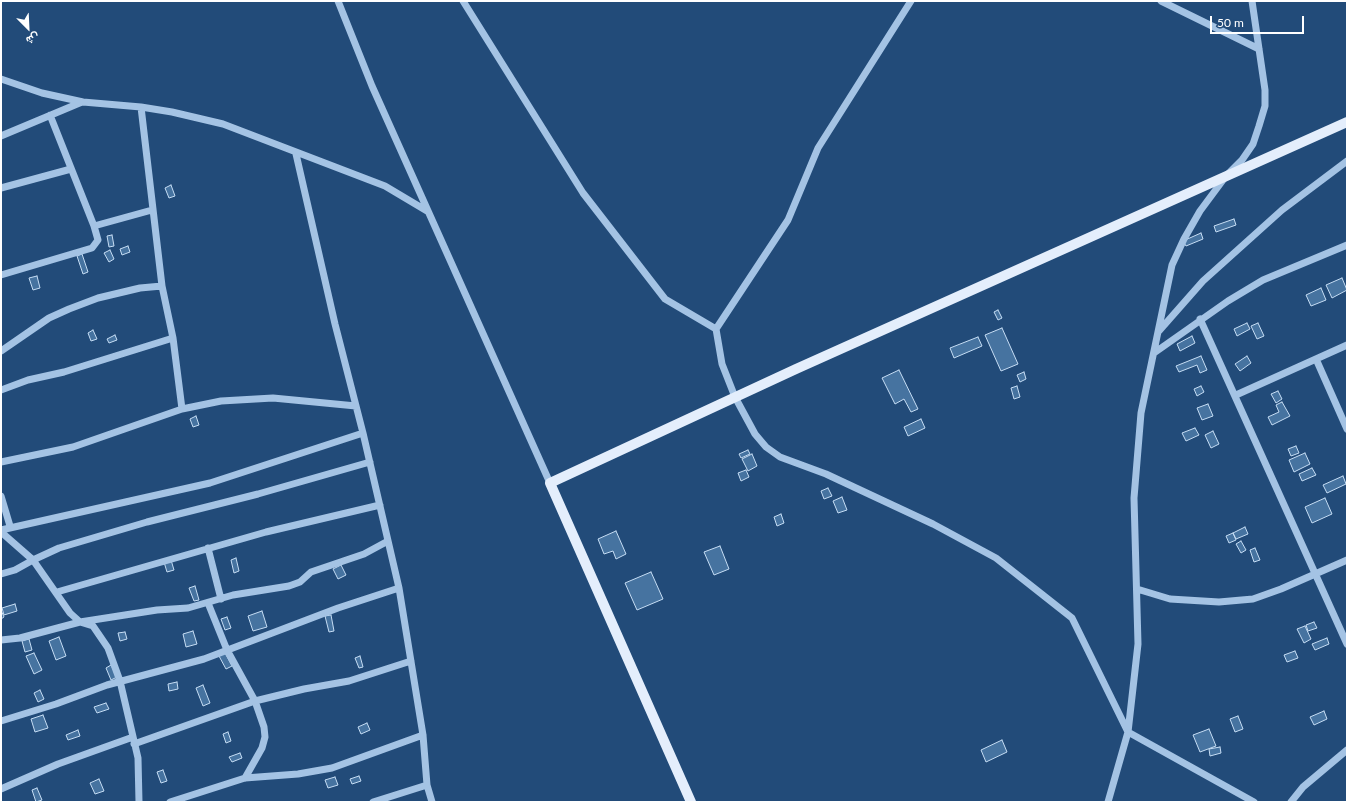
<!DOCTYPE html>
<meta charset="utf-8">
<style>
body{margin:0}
#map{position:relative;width:1348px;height:803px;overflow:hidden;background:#224b79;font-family:Lato,Vazirmatn,sans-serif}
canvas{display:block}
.frame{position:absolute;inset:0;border:2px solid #fff;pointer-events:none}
.north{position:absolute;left:8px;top:8px;width:40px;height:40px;-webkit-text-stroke:3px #224b79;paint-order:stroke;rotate:156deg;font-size:11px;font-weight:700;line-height:16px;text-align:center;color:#fff}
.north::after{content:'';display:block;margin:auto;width:14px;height:18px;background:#fff;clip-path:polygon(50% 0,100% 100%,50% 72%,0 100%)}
.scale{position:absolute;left:1210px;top:16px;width:94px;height:18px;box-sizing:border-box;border:2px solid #fff;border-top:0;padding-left:5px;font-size:12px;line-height:14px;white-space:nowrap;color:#fff;-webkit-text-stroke:3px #224b79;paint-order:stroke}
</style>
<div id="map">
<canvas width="1348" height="803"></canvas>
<div class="frame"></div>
<div class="north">ش</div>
<div class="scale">50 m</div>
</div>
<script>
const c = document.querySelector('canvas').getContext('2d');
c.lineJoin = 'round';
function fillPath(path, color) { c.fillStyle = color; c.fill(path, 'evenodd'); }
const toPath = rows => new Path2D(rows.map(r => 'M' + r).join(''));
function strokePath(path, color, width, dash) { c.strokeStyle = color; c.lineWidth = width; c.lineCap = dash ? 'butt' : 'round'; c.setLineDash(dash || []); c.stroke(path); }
const building = toPath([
 [171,185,175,196,169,198,165,188,171,185],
 [1234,219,1236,225,1216,232,1214,226,1234,219],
 [1201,233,1203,239,1186,246,1183,241,1201,233],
 [112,235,114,246,109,247,107,236,112,235],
 [128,246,130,252,122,255,120,249,128,246],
 [110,250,114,259,109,262,104,253,110,250],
 [82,254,88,272,83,274,77,256,82,254],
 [37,276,40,288,33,290,29,278,37,276],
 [1342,278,1347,290,1332,298,1326,285,1342,278],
 [1321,288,1326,300,1311,306,1306,295,1321,288],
 [998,310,1002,318,998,320,994,312,998,310],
 [1247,323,1250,329,1237,336,1234,329,1247,323],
 [1258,323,1264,336,1257,339,1251,326,1258,323],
 [1002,328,1018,364,1001,371,985,335,1002,328],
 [93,330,97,339,91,341,88,333,93,330],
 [115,335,117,340,109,343,107,339,115,335],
 [1192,336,1195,343,1180,351,1177,344,1192,336],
 [978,337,982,346,954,358,950,348,978,337],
 [1201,356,1207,370,1200,373,1197,365,1179,372,1176,366,1201,356],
 [1247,356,1251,363,1240,371,1235,364,1247,356],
 [899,370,918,409,911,412,904,399,895,404,882,378,899,370],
 [1024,372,1026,379,1020,382,1017,375,1024,372],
 [1017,386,1020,397,1014,399,1011,388,1017,386],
 [1201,386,1204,392,1197,396,1194,389,1201,386],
 [1278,391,1282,399,1276,403,1271,394,1278,391],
 [1282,402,1290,416,1272,425,1268,417,1279,412,1276,405,1282,402],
 [1208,404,1213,416,1202,420,1197,408,1208,404],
 [196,416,199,425,193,427,190,419,196,416],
 [921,419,925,428,908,436,904,427,921,419],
 [1195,428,1199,435,1186,441,1182,433,1195,428],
 [1213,431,1219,444,1211,448,1205,435,1213,431],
 [1296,446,1299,453,1291,456,1288,449,1296,446],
 [748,450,750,454,741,458,739,454,748,450],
 [1305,453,1310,464,1294,472,1289,460,1305,453],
 [752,454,757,466,748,471,742,459,752,454],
 [1312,468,1316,475,1302,481,1299,474,1312,468],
 [746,470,749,477,741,481,738,473,746,470],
 [1343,476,1346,484,1327,493,1323,485,1343,476],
 [828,488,832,496,824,499,821,491,828,488],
 [842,497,847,510,838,513,833,501,842,497],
 [1325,498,1332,514,1312,523,1305,507,1325,498],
 [781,514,784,523,777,526,774,517,781,514],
 [1245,527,1248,534,1236,539,1233,533,1245,527],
 [616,531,626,554,616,559,613,551,604,554,598,539,616,531],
 [1233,533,1236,540,1229,543,1226,536,1233,533],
 [1241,541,1246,550,1241,553,1236,544,1241,541],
 [720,546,729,569,714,575,704,552,720,546],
 [1255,548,1260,560,1254,562,1250,550,1255,548],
 [236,558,239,571,234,573,231,560,236,558],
 [171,560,174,570,167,572,164,562,171,560],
 [341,565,346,575,338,579,333,569,341,565],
 [651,572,663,599,637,610,625,583,651,572],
 [195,586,199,600,194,601,189,588,195,586],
 [15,604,17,611,4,615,2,608,15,604],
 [1,610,4,617,1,619,1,610],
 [262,611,267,627,253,631,248,616,262,611],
 [331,615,334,631,329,632,325,616,331,615],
 [227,617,231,628,225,630,221,619,227,617],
 [1314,622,1317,628,1308,631,1306,625,1314,622],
 [1305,626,1311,639,1304,643,1297,629,1305,626],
 [193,631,197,644,186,647,183,634,193,631],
 [125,632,127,639,120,641,118,633,125,632],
 [59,637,66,656,56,660,49,641,59,637],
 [1327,638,1329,644,1315,650,1312,644,1327,638],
 [29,639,32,650,25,652,22,641,29,639],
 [1295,651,1298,658,1287,662,1284,655,1295,651],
 [34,653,42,670,34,674,26,656,34,653],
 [225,653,232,666,226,669,219,656,225,653],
 [360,656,363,667,359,668,355,658,360,656],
 [111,665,117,677,111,680,106,668,111,665],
 [177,682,178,689,169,691,168,684,177,682],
 [203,685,210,703,203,706,196,688,203,685],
 [40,690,44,699,38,702,34,693,40,690],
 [106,703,109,709,97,713,94,707,106,703],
 [1324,711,1327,719,1314,725,1310,717,1324,711],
 [43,715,48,728,35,732,31,719,43,715],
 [1238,716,1243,729,1235,732,1230,719,1238,716],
 [367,723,370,730,361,734,358,727,367,723],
 [1209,729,1216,746,1200,752,1193,735,1209,729],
 [78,730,80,736,68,740,66,735,78,730],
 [228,732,231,741,226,743,223,734,228,732],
 [1002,740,1007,752,986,762,981,750,1002,740],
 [1220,747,1221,753,1210,756,1209,749,1220,747],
 [240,753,242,758,232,762,229,757,240,753],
 [163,770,167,781,161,783,157,772,163,770],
 [359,776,361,781,352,784,350,779,359,776],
 [335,777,338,785,328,788,325,780,335,777],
 [99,779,104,791,95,794,90,783,99,779],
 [37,788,42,800,36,802,32,790,37,788]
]);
const minor = toPath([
 [338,1,372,86,550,483],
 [463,1,583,193,665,299,716,329],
 [911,1,818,148,788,220,716,329,722,364,735,397,755,434,766,447,780,457,826,474,933,524,996,558,1072,618,1128,732,1254,802],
 [1161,1,1259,49],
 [1,79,42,93,83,102,141,107,172,112,223,124,385,186,427,211],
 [141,107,162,286,173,338,182,409],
 [1,136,82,102],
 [296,154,335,324,363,433,399,588,423,735,427,785,432,802],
 [1,188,71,169],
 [94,226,152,210],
 [1,275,92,248,98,240,94,226,50,115],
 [1200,319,1347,644],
 [1159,331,1203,281,1282,210,1347,161],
 [1,351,49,318,69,309,98,298,140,288,162,286],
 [1154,353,1228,301,1263,280,1347,245],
 [1316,359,1347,429],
 [1,390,28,380,64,372,173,338],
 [1236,395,1347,345],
 [1,462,73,447,182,409,221,401,273,398,356,406],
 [1,496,10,526],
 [1,530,210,483,363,433],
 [1,532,33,560,70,613,80,622,93,626,108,648,120,681,138,758,139,802],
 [208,548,221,599],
 [1,574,15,570,33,560,59,548,147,522,258,494,370,462],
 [1137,589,1170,599,1219,602,1253,599,1281,589,1347,560],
 [57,592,266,532,380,505],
 [208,603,227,650,255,701,264,727,265,737,262,748,245,778],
 [1,640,20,638,80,622,157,610,188,608,233,595,289,586,300,582,311,572,364,554,388,541],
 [1,721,56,704,107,685,204,659,338,608,399,588],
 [134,744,255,701,304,689,349,681,411,661],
 [1,789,58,764,133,737],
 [170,802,245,778,298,774,332,768,423,735],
 [373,802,427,785],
 [1108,802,1128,732,1138,644,1134,498,1141,413,1172,265,1184,239,1200,211,1226,176,1242,160,1253,144,1259,126,1265,106,1265,90,1252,1],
 [1291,802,1303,787,1347,750]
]);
const major = toPath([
 [691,802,550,483,796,369,1347,122]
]);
fillPath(building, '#4673a0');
strokePath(building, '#c6ddf4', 1);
strokePath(minor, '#a4c3e4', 7);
strokePath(major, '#e4eefc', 10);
</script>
